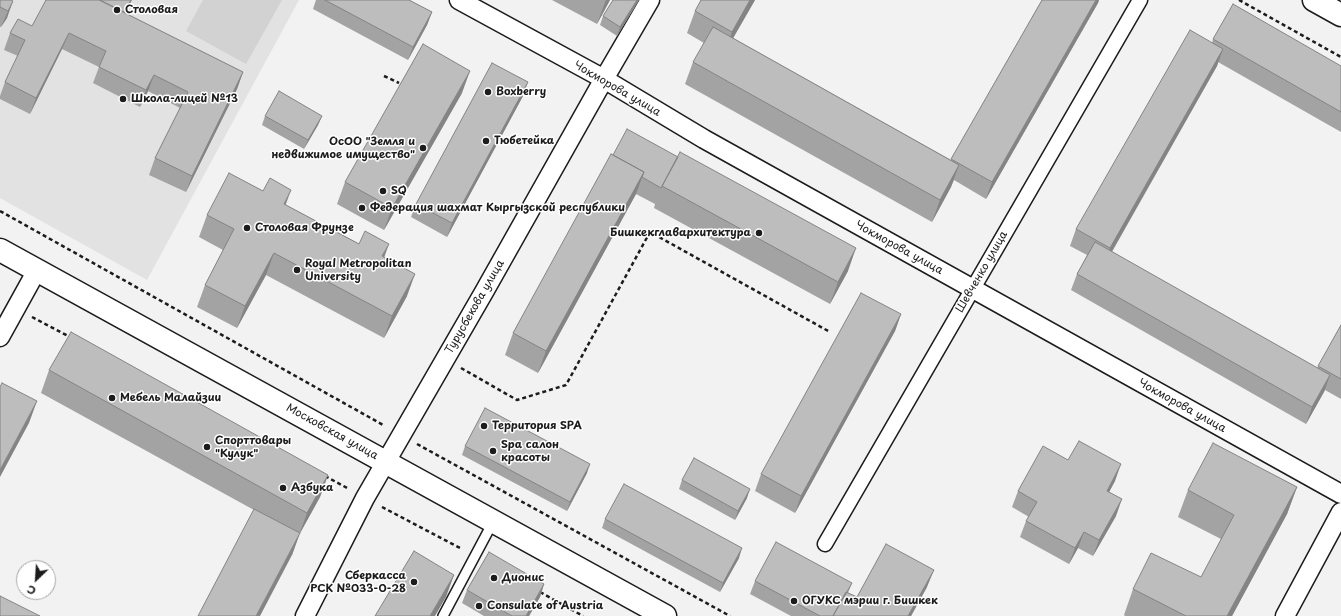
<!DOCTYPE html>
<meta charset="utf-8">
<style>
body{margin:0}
#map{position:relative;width:1341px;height:616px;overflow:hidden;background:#f2f2f2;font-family:"Playpen Sans",sans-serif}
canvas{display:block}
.north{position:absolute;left:16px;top:560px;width:40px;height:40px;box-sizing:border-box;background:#fff;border:1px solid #a4a4a4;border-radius:50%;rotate:205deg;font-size:11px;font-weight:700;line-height:16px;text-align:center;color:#1c1c1c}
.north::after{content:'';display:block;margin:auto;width:14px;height:18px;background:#1c1c1c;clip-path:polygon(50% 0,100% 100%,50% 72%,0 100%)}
</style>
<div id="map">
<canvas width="1341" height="616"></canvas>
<div class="north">С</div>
</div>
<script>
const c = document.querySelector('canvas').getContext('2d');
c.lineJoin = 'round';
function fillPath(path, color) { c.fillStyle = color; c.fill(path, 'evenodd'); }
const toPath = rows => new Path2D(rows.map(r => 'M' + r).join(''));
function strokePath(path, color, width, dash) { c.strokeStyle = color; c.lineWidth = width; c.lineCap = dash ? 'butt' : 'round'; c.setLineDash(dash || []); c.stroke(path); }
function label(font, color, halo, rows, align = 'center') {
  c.font = font + ' "Playpen Sans",sans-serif'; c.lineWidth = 3; c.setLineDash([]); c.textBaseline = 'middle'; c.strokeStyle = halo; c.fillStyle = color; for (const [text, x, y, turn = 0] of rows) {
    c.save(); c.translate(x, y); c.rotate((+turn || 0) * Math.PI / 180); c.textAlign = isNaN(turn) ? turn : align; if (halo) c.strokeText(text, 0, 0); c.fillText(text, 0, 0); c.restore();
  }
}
const built = toPath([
 [0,0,299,0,147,280,0,198]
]);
const green = toPath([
 [203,0,282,0,246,64,186,31]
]);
const path = toPath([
 [1239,0,1341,57],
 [384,76,399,83],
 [0,211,385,426],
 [32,317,70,337],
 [461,368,517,400,566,385,650,232,830,332],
 [417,444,730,616],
 [325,476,349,489],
 [382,507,462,549],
 [540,592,583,616]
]);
const service = toPath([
 [443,616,493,522]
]);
const pedestrian = toPath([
 [825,544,1140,0]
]);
const minor = toPath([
 [459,0,604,79,704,139,1341,494],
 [0,337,37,270],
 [305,616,365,498,484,292,604,79,650,0],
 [1285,616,1341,512]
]);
const secondary = toPath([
 [1314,0,1341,15],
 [0,250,665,616]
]);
const wall = toPath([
 [0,0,11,0,7,18,1,27,0,27],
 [316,0,409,0,432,12,427,25,408,60,313,9],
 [552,0,610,0,597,24],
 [639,0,617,36,600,25,603,16],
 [755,0,733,38,951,160,1042,0,1099,0,1098,3,986,199,954,180,951,187,932,222,685,84,693,62,704,43,687,33,695,11],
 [125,13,243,72,237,89,186,192,149,175,155,158,180,108,148,91,140,107,93,83,99,67,62,49,30,114,0,99,0,96,5,82,18,56,4,50,10,33,32,26],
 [1213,39,1341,66,1341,132,1218,62,1217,66,1112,252,1317,368,1341,325,1341,399,1325,390,1306,424,1071,290,1077,274,1087,255,1070,246,1076,229,1212,43],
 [462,93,384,230,337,204,345,182],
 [523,96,447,237,411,217,416,204],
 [265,116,322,116,318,125,304,149,262,125],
 [613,155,678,157,848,271,830,304,654,208,655,204,636,194,538,373,505,355,513,333],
 [286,205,384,257,407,296,384,338,266,275,237,328,197,307,205,285,223,250,199,237,207,215],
 [901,314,895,331,795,513,755,491,761,474],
 [49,370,328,475,320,497,299,535,292,555,254,510,41,393],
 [465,446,587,473,567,511,462,455],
 [682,480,747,498,735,520,679,489],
 [1115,481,1109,492,1116,516,1093,556,1078,548,1069,564,1020,537,1026,521,1029,517,1012,507,1018,491],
 [1297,487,1287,514,1232,616,1125,616,1124,615,1133,589,1201,577,1221,539,1178,517,1188,490],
 [605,519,739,558,720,592,602,528],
 [755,581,852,583,848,593,857,597,927,587,911,616,791,616,750,594],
 [544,584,540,597,529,616,484,616,462,603,467,590]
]);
const shadedWall = toPath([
 [131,0,132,0,123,17,124,12],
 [606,0,610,0,597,24],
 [637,0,639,0,617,36,620,27],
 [750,0,755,0,724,54,732,32],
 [1096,0,1099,0,1098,3,986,199,992,182],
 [13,1,7,18,1,27,8,11],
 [432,12,427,25,408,60,413,47],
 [69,33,62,49,30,114,36,98],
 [1223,49,1217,66,1104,265,1110,248],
 [470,71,462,93,384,230,392,208],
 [243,72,237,89,186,192,192,176],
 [154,75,148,91,140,107,146,90],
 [528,82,523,96,447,237,452,223],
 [322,116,318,125,304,149,308,140],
 [959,165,951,187,932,222,940,200],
 [644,172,636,194,538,373,546,351],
 [291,190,283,212,284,204],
 [389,244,381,266,382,256],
 [856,248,848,271,830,304,838,282],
 [274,253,266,275,237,328,245,306],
 [415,274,407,296,384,338,392,316],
 [901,314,895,331,795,513,801,496],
 [1330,375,1324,392,1306,424,1312,407],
 [37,401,29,423,0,477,0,470],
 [590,464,587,473,567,511,570,502],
 [1121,464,1115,481,1101,507,1107,491],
 [328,475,320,497,299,535,307,513],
 [1297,487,1287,514,1232,616,1227,616],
 [750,489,747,498,735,520,738,511],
 [1122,499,1116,516,1093,556,1099,540],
 [1084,532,1078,548,1069,564,1075,548],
 [300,533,292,555,260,616,256,616],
 [742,548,739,558,720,592,723,583],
 [934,570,927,587,911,616,908,616],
 [454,575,446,597,435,616,430,616],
 [544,584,540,597,529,616,526,616]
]);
const building = toPath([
 [0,0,11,0,13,1,8,11,0,7,0,0],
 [46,0,99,0,243,72,192,176,155,158,188,92,154,75,146,90,99,67,106,51,69,33,36,98,5,82,25,40,10,33,18,19,32,26,46,0],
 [100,0,131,0,124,12,100,0],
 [325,0,409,0,432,12,413,47,325,0],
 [613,0,637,0,620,27,603,16,613,0],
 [701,0,750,0,732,32,695,11,701,0],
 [1042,0,1096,0,992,182,951,159,1042,0],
 [1233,4,1341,66,1341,112,1213,39,1233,4],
 [713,27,959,165,940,200,693,62,713,27],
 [1190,30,1223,49,1110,248,1076,229,1190,30],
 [423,44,470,71,392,208,345,182,423,44],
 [492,63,528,82,452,223,416,204,492,63],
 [279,91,322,116,308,140,265,116,279,91],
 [627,129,678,157,661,188,642,177,644,172,613,155,627,129],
 [680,152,856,248,838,282,662,186,680,152],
 [611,154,644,172,546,351,513,333,611,154],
 [229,173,263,191,270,178,291,190,284,204,359,244,365,231,389,244,382,256,415,274,392,316,274,253,245,306,205,285,234,229,207,215,229,173],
 [1095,242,1330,375,1312,407,1077,274,1095,242],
 [861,293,901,314,801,496,761,474,861,293],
 [1341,325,1341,379,1318,366,1341,325],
 [71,332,328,475,307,513,49,370,71,332],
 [2,383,37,401,0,470,0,387,2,383],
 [485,408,590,464,570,502,465,446,485,408],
 [1079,441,1121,464,1107,491,1122,499,1099,540,1084,532,1075,548,1026,521,1037,502,1018,491,1043,446,1068,460,1079,441],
 [1213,443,1297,487,1227,616,1186,616,1133,589,1151,553,1201,577,1234,515,1188,490,1213,443],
 [694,458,750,489,738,511,682,480,694,458],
 [624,484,742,548,723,583,605,519,624,484],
 [254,509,300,533,256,616,198,616,254,509],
 [776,542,852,583,833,616,820,616,755,581,776,542],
 [886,544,934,570,908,616,833,616,846,592,857,597,886,544],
 [414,551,454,575,430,616,375,616,414,551],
 [489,552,544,584,526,616,512,616,467,590,489,552],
 [0,596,40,616,0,616,0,596]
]);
const markers = [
 [117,10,4,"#1c1c1c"],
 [488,92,4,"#1c1c1c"],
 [123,99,4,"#1c1c1c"],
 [486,141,4,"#1c1c1c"],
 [423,148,4,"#1c1c1c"],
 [383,191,4,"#1c1c1c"],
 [362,208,4,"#1c1c1c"],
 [247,228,4,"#1c1c1c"],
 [759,233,4,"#1c1c1c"],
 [297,270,4,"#1c1c1c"],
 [112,398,4,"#1c1c1c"],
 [484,426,4,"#1c1c1c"],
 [207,447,4,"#1c1c1c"],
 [493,451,4,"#1c1c1c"],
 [283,488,4,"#1c1c1c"],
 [494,578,4,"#1c1c1c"],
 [414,582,4,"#1c1c1c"],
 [794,601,4,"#1c1c1c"],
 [479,606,4,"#1c1c1c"]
];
const poiNames = [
 ["Столовая",125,10],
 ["Boxberry",496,92],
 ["Школа-лицей №13",131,99],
 ["Тюбетейка",494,141],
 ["ОсОО \"Земля и",415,142,"right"],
 ["недвижимое имущество\"",415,155,"right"],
 ["SQ",391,191],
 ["Федерация шахмат Кыргызской республики",370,208],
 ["Столовая Фрунзе",255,228],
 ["Бишкекглавархитектура",751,233,"right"],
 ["Royal Metropolitan",305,264],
 ["University",305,277],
 ["Мебель Малайзии",120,398],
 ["Территория SPA",492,426],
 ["Спорттовары",215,441],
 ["\"Кулук\"",215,454],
 ["Spa салон",501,445],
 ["красоты",501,458],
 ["Азбука",291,488],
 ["Сберкасса",406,576,"right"],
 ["РСК №033-0-28",406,589,"right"],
 ["Дионис",502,578],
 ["ОГУКС мэрии г. Бишкек",802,601],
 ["Consulate of Austria",487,606]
];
const streetNames = [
 ["Чокморова улица",617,89,30],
 ["Чокморова улица",899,248,29],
 ["Шевченко улица",982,272,-60],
 ["Турусбекова улица",475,307,-60],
 ["Чокморова улица",1182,406,29],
 ["Московская улица",332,432,29]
];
fillPath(built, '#e2e2e2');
fillPath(green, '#d2d2d2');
strokePath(service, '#1c1c1c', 12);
strokePath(pedestrian, '#1c1c1c', 17);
strokePath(minor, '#1c1c1c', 21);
strokePath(secondary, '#1c1c1c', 25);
strokePath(path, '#1c1c1c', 2.5, [4, 3]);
strokePath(service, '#fff', 9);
strokePath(pedestrian, '#fff', 14);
strokePath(minor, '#fff', 18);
strokePath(secondary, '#fff', 22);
fillPath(wall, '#a3a3a3');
fillPath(shadedWall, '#848484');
fillPath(building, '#bdbdbd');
strokePath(building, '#848484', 1);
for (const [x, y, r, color] of markers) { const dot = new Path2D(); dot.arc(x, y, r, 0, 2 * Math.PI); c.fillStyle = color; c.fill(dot); strokePath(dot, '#fff', 1.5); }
label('bold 11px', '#1c1c1c', '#fff', poiNames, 'left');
label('11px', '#1c1c1c', '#fff', streetNames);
</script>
